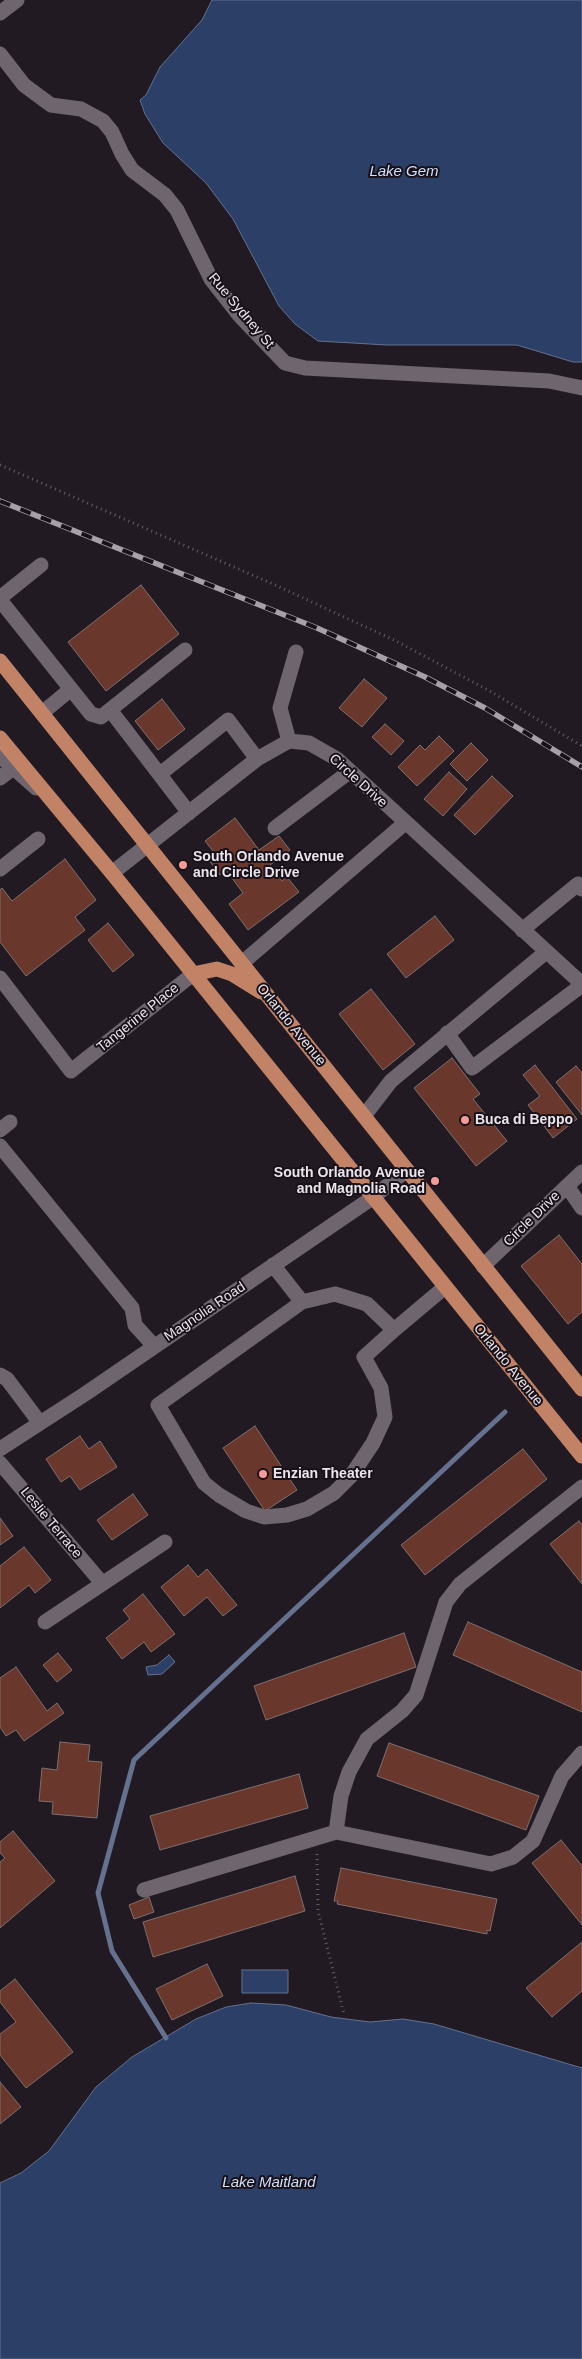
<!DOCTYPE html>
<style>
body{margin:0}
canvas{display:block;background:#221a23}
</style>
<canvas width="582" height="2359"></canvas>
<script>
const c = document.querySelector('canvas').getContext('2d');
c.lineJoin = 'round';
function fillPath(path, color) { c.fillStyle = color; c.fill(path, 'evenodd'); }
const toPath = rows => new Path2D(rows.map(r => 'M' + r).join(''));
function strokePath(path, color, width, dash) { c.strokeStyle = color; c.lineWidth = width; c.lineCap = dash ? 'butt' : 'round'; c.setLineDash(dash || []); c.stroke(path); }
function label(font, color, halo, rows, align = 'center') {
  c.font = font + ' Helvetica,sans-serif'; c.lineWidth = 4; c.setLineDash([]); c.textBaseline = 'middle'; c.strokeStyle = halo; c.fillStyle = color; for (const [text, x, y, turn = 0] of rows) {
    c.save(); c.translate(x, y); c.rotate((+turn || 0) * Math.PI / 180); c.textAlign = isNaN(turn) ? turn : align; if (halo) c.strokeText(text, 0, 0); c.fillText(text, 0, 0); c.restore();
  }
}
const water = toPath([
 [212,0,582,0,582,362,573,362,517,345,387,345,318,341,295,324,279,306,233,219,206,183,163,143,145,114,140,100,146,95,160,67,202,20,212,0],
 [169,1655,175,1662,162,1674,148,1675,146,1667,157,1665,169,1655],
 [242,1970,288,1970,288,1993,242,1993,242,1970],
 [251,2003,286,2005,331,2017,370,2022,403,2019,434,2024,582,2068,582,2359,0,2359,0,2183,21,2173,49,2151,96,2087,132,2057,196,2019,226,2007,251,2003]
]);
const stream = toPath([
 [166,2038,112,1951,98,1893,134,1760,505,1412]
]);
const building = toPath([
 [141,585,179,634,106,691,68,642,141,585],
 [364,679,387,698,362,727,339,708,364,679],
 [162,699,185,729,158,750,135,721,162,699],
 [385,724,404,741,391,755,372,737,385,724],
 [439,736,454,751,417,786,398,767,420,745,425,750,439,736],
 [471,743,488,760,467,781,450,764,471,743],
 [449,772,467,789,443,816,424,799,449,772],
 [492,776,513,796,475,835,454,815,492,776],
 [235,818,259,850,279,836,290,850,270,865,282,881,287,877,299,892,248,930,229,904,243,893,226,870,220,875,206,856,213,851,205,841,235,818],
 [65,859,96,900,75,917,85,930,26,976,0,942,0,890,2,888,12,901,65,859],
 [435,916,454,940,406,978,387,954,435,916],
 [108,923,134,955,113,972,88,940,108,923],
 [371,989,415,1044,383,1070,339,1014,371,989],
 [452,1058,480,1094,473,1099,507,1141,476,1166,414,1088,452,1058],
 [535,1065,577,1119,553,1138,528,1105,540,1096,523,1075,535,1065],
 [576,1066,582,1073,582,1115,556,1082,576,1066],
 [559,1235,582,1264,582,1312,568,1324,521,1266,559,1235],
 [255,1426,297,1490,265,1511,223,1448,255,1426],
 [80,1436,89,1449,100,1441,117,1467,80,1490,70,1476,61,1482,46,1459,80,1436],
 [523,1449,547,1479,425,1575,401,1545,523,1449],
 [133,1494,148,1515,112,1540,97,1520,133,1494],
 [0,1518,13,1536,0,1545,0,1518],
 [579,1521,582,1525,582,1584,550,1544,579,1521],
 [24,1547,51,1580,35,1593,29,1585,0,1608,0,1566,24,1547],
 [188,1565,198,1577,207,1569,237,1605,223,1616,207,1597,184,1616,161,1587,188,1565],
 [143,1594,175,1634,151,1652,144,1642,122,1659,106,1638,130,1619,123,1610,143,1594],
 [468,1622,582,1672,582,1712,453,1655,468,1622],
 [404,1633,416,1667,266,1720,254,1686,404,1633],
 [58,1653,72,1670,57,1682,43,1665,58,1653],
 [16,1667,47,1711,57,1703,64,1713,24,1741,16,1730,6,1736,0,1727,0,1678,16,1667],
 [60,1742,90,1745,88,1761,102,1762,97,1818,52,1814,53,1802,39,1801,42,1768,57,1770,60,1742],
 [389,1743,539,1796,526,1830,377,1776,389,1743],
 [299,1774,308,1808,160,1850,150,1816,299,1774],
 [13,1831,55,1881,0,1928,0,1862,5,1858,0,1853,0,1842,13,1831],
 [561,1840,582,1866,582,1925,532,1863,561,1840],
 [341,1868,497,1899,490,1931,487,1930,487,1934,337,1904,338,1901,334,1901,341,1868],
 [295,1876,305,1911,153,1957,143,1922,295,1876],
 [149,1897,154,1912,134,1919,129,1905,149,1897],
 [582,1942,582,1991,552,2017,526,1988,582,1942],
 [207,1964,223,1996,172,2020,156,1989,207,1964],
 [15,1979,73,2052,26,2088,0,2055,0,2034,16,2022,0,2002,0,1991,15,1979],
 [0,2082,21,2107,0,2124,0,2082]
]);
const path = toPath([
 [0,465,273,584,396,641,488,690,582,746],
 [317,1854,318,1911,344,2014]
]);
const minor = toPath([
 [0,13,17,0],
 [0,54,24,85,51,105,81,109,103,121,112,132,122,154,132,170,165,195,177,210,211,279,240,316,285,363,305,368,549,381,582,388],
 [0,598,41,565],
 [0,600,71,689,42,713],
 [71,689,91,714,101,717,185,650],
 [111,711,189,813],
 [289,741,280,708,296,652],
 [0,756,36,788],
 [160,774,228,720,257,759],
 [0,778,13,768],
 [275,828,349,772],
 [0,869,38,839],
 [112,873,257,759,289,741,309,743,337,759,582,984],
 [522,930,578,884,582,889],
 [242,963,405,823],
 [0,978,71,1071,193,974],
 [447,1033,472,1068,582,985],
 [364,1116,391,1081,546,952],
 [0,1130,10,1122],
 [0,1146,132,1308,135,1325,154,1346],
 [567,1186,582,1208],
 [273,1265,302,1302],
 [483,1266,582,1172],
 [394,1330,364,1357,381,1388,385,1417,373,1443,351,1476,334,1493,307,1509,287,1515,264,1517,246,1511,219,1495,204,1483,158,1405,302,1302,335,1294,367,1304,394,1330,445,1287],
 [0,1375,7,1379,40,1423],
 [0,1449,85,1394,372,1198,407,1170],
 [0,1463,102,1583],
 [45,1622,165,1542],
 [336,1832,341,1796,349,1772,367,1739,402,1711,416,1695,446,1602,460,1584,582,1487],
 [144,1890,336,1832,491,1864,513,1857,533,1841,562,1776,582,1753]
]);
const major = toPath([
 [0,661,582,1389],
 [0,738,112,873,582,1456],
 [193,974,217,969,232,974,261,992]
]);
const rail = toPath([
 [0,501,317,628,425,677,485,708,582,767]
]);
const markers = [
 [183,865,5,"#f59b97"],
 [465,1120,5,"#f59b97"],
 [435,1181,5,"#f59b97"],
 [263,1474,5,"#f59b97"]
];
const streetNames = [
 ["Rue Sydney St",241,311,50],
 ["Circle Drive",358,781,42],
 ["Tangerine Place",138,1018,-39],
 ["Orlando Avenue",291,1025,51],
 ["Circle Drive",532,1219,-44],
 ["Magnolia Road",205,1312,-34],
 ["Orlando Avenue",508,1365,51],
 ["Leslie Terrace",51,1523,50]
];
const poiNames = [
 ["South Orlando Avenue",193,857],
 ["and Circle Drive",193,873],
 ["Buca di Beppo",475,1120],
 ["South Orlando Avenue",425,1173,"right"],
 ["and Magnolia Road",425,1189,"right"],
 ["Enzian Theater",273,1474]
];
const waterNames = [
 ["Lake Gem",404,172],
 ["Lake Maitland",269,2183]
];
fillPath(water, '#2b3f67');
strokePath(water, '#64718f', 1);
strokePath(stream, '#64718f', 5);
fillPath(building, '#69372c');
strokePath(building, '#7e6f6b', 1);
strokePath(path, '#635c64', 3, [1, 4]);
strokePath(minor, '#6e656f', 15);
strokePath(major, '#c18265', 15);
strokePath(rail, '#a6a0a7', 5.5);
strokePath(rail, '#181119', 4, [11]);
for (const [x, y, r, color] of markers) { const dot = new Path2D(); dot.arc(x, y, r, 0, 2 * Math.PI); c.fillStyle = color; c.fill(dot); strokePath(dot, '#181119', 2); }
label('14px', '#eae5eb', '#181119', streetNames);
label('bold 14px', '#eae5eb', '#181119', poiNames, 'left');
label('italic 15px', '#d0dffb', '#181119', waterNames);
</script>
